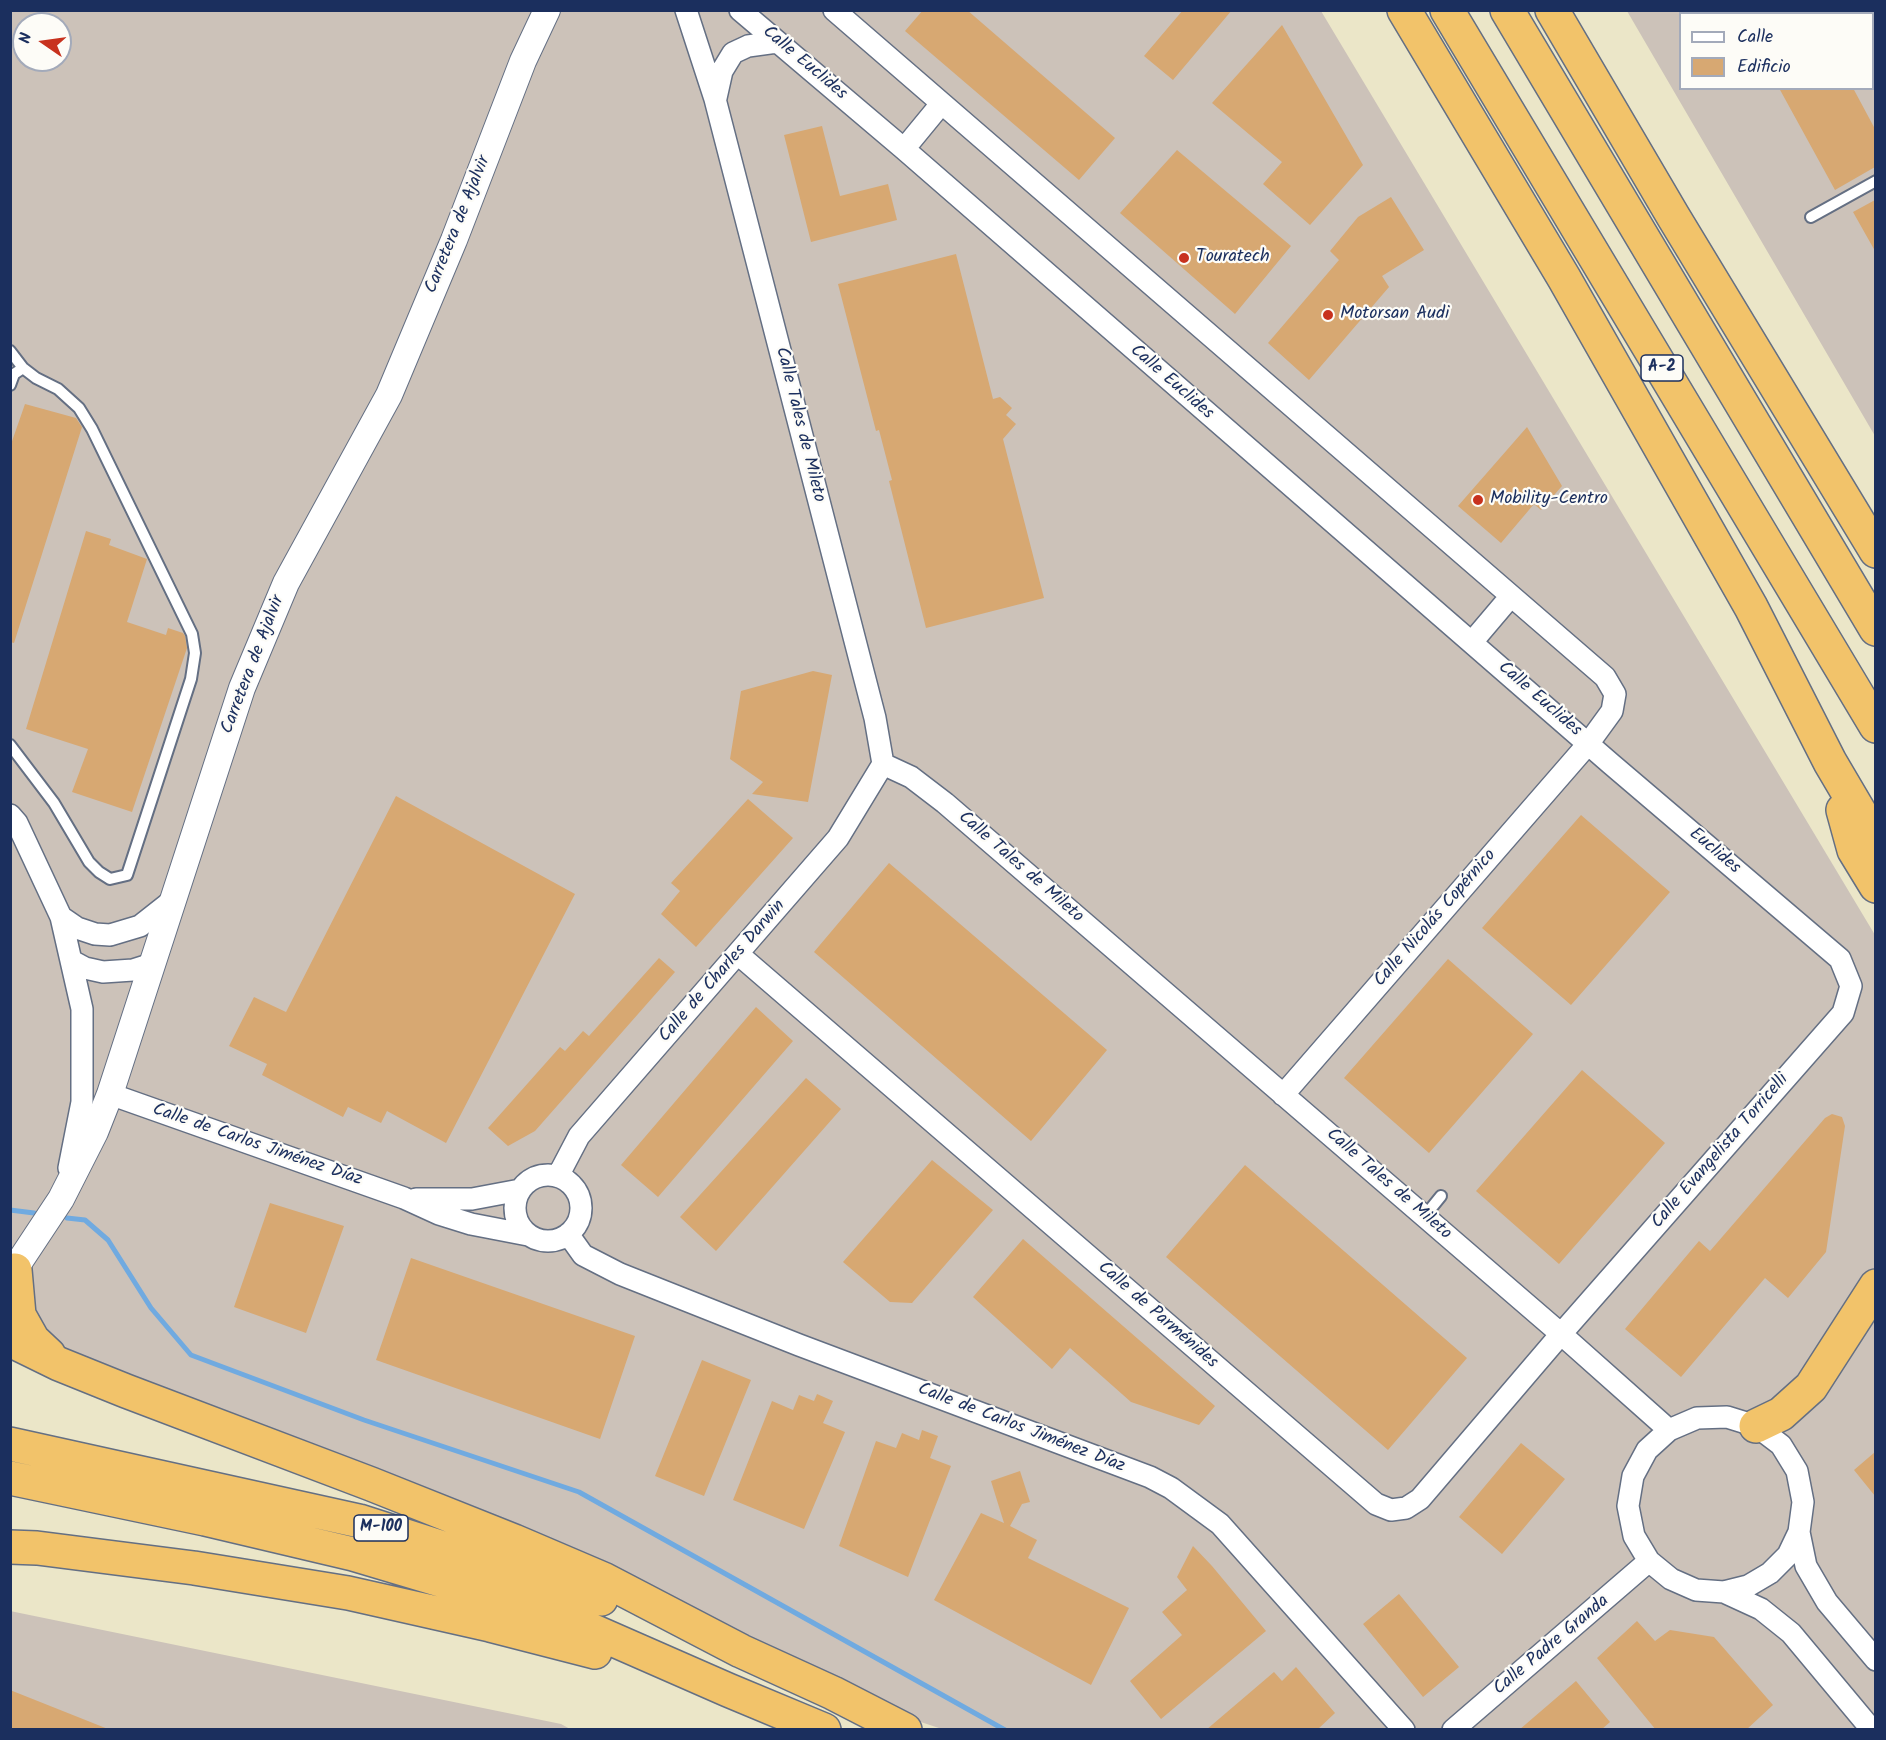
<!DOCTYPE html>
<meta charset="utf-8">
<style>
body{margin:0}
#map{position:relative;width:1886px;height:1740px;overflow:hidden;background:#ebe6c8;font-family:Kalam,sans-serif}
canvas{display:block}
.frame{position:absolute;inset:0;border:12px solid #1b2f5e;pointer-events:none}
.legend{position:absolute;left:1679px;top:12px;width:195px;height:78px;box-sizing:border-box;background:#fdfcf7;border:2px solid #a3aaba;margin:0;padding:8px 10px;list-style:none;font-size:18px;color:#1b2f5e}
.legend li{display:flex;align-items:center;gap:12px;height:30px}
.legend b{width:30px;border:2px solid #a3aaba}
.north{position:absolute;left:12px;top:12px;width:60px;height:60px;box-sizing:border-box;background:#fdfcf7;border:2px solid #a3aaba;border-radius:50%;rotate:283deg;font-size:16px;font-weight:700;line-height:24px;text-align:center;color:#1b2f5e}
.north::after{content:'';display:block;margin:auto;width:21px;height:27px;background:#c8321e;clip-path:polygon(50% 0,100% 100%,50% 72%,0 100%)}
</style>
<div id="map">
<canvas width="1886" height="1740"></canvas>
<div class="frame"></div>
<ul class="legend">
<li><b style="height:8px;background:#fff"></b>Calle</li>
<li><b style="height:16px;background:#d7a872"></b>Edificio</li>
</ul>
<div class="north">N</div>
</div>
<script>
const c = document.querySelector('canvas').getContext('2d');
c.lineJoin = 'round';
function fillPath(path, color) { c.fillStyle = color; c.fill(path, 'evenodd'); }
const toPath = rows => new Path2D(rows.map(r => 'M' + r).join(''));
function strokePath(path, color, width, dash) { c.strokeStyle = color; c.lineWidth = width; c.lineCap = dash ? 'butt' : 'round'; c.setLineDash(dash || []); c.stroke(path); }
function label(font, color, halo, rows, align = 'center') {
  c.font = font + ' Kalam,sans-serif'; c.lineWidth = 4.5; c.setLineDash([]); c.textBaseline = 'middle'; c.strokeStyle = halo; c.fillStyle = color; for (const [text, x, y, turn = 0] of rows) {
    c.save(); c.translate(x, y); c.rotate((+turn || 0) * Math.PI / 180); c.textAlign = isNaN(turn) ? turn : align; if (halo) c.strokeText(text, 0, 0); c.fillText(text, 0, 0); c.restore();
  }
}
const industrial = toPath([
 [10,11,1321,11,1875,935,1875,1729,942,1729,833,1693,11,1340],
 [24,24,60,24,60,60,24,60],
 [1627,11,1875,11,1875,436],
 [1680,14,1872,14,1872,88,1680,88],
 [10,1611,561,1724,570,1729,11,1729]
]);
const stream = toPath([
 [10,1210,34,1213],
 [67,1218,85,1220,108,1240,151,1308,191,1355,364,1420,579,1492,1005,1730]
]);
const building = toPath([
 [923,10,967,10,1115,138,1079,180,905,31],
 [1183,10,1232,10,1173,80,1144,56],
 [1282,25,1363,165,1310,225,1263,184,1282,162,1212,103],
 [1779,88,1853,88,1875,129,1875,167,1835,190],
 [822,126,840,196,888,184,897,220,811,242,784,135],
 [1177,150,1291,246,1235,314,1120,213],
 [1391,197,1424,250,1382,276,1389,287,1309,380,1268,343,1339,260,1330,251,1358,217],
 [1875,200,1875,251,1853,212],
 [956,254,993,399,1000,397,1012,408,1006,415,1016,424,1003,439,1044,598,926,628,889,481,892,480,879,430,876,431,838,284],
 [25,404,76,418,82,427,14,643,10,642,10,447],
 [1527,427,1562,486,1541,510,1534,504,1501,543,1458,506],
 [86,531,111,539,109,545,147,559,127,622,166,635,168,628,183,633,185,636,187,648,132,812,72,792,88,749,26,729],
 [813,671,832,675,808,802,752,794,763,782,730,759,741,691],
 [396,796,575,894,446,1143,387,1111,381,1123,348,1107,343,1117,262,1075,267,1064,229,1046,254,997,286,1012],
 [748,799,793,838,696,947,661,914,680,891,671,883],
 [1581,815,1670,892,1571,1005,1482,928],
 [889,863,1107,1050,1031,1141,814,952],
 [659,958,675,972,535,1131,508,1146,488,1128,560,1047,565,1051,583,1031,589,1036],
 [1448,959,1533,1034,1429,1153,1344,1078],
 [756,1007,793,1041,658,1197,621,1165],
 [1582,1070,1665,1143,1559,1264,1476,1191],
 [806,1078,841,1109,716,1251,680,1217],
 [1832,1114,1842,1117,1845,1126,1826,1252,1788,1298,1765,1278,1681,1377,1625,1329,1699,1241,1710,1251,1825,1118],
 [932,1160,993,1210,912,1303,890,1302,843,1262],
 [1245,1165,1467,1358,1388,1450,1166,1257],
 [270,1203,344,1226,306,1333,234,1307],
 [1023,1239,1215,1406,1199,1425,1131,1402,1070,1348,1052,1369,973,1297],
 [411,1258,635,1336,600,1439,376,1360],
 [702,1360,751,1380,704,1496,655,1476],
 [817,1394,833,1401,823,1423,845,1432,804,1529,733,1500,772,1401,793,1410,799,1395,814,1401],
 [922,1430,938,1436,930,1458,951,1466,908,1577,839,1546,876,1441,896,1448,902,1433,919,1440],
 [1521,1443,1565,1479,1502,1554,1459,1517],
 [1875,1452,1875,1496,1854,1470],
 [1020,1471,1030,1502,1022,1504,1010,1526,1037,1540,1028,1558,1129,1608,1091,1685,934,1600,981,1513,1004,1523,991,1481],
 [1193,1546,1212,1566,1266,1631,1161,1719,1130,1681,1182,1635,1162,1612,1187,1590,1177,1577],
 [1399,1594,1459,1667,1423,1697,1363,1624],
 [1637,1621,1655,1641,1670,1630,1714,1637,1773,1705,1746,1730,1656,1730,1597,1658],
 [1296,1667,1335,1713,1317,1730,1206,1730,1274,1672,1282,1681],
 [1576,1681,1610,1722,1601,1730,1519,1730],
 [10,1690,108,1729,108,1730,10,1730]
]);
const service = toPath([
 [1811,217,1876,181],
 [10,351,23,368],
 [10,385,14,374,23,368,36,378,58,389,79,408,92,429,192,634,195,653,191,679,127,875,110,879,99,872,89,862,54,803,10,745],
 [1424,1217,1441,1196]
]);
const minor = toPath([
 [686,10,715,99,875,718,883,764,911,777,945,803,1561,1334,1669,1430],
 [834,10,1605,677,1615,694,1612,711,1588,744,1283,1095],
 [716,98,722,71,733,53,748,46,777,42],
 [904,149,941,104],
 [1472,642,1511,596],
 [10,815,17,823,61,917,82,1009,82,1102,69,1168],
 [61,917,77,928,95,934,110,935,140,926,173,900],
 [738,954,1376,1504,1391,1510,1406,1508,1420,1499,1561,1334,1843,1013,1851,986,1840,959,1610,763,904,149,740,10],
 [72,961,85,968,103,972,133,970,152,964],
 [110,1094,404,1198,439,1214,471,1224,528,1235],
 '515 1208a33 33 0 1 1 66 0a33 33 0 1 1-66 0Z',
 [558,1176,579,1136,838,838,883,764],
 [416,1199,472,1199,520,1190],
 [568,1234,583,1255,620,1274,799,1345,1150,1477,1171,1488,1220,1524,1404,1730],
 [1799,1532,1788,1555,1770,1573,1748,1586,1724,1592,1696,1590,1671,1579,1649,1561,1634,1536,1628,1506,1633,1476,1647,1450,1669,1430,1697,1418,1727,1417,1756,1426,1781,1445,1797,1471,1803,1502,1799,1532,1806,1566,1827,1602,1876,1660],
 [1724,1592,1761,1609,1791,1633,1872,1730],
 [1453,1730,1649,1561]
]);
const tertiary = toPath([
 [10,1276,61,1199,95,1132,110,1094,242,688,286,583,389,395,454,240,523,61,547,10]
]);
const trunk = toPath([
 [1404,10,1564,278,1751,607,1830,762,1876,840],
 [1552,10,1673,216,1876,551],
 [1843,810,1854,850,1876,886],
 [15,1270,19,1315,33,1340,49,1355],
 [10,1340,59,1364,126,1391,371,1484,514,1541,603,1579,741,1651,833,1693,905,1730],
 [1756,1426,1781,1414,1811,1387,1876,1286],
 [10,1444,359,1521,601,1599],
 [10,1478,205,1519,353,1554,497,1597,582,1626,728,1690,824,1730],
 [10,1547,37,1548,194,1568,348,1593,490,1625,595,1652]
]);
const motorway = toPath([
 [1447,10,1876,726],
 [1507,10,1876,629]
]);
const markers = [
 [1184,258,6,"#c8321e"],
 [1328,315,6,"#c8321e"],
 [1478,500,6,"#c8321e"]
];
const shields = [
 [1662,368,42],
 [381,1528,54]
];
const shieldNames = [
 ["A-2",1662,368],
 ["M-100",381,1528]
];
const streetNames = [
 ["Calle Euclides",804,64,40],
 ["Carretera de Ajalvir",459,225,-68],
 ["Calle Euclides",1171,383,41],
 ["Calle Tales de Mileto",799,425,76],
 ["Carretera de Ajalvir",254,665,-69],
 ["Calle Euclides",1539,700,41],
 ["Euclides",1714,852,40],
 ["Calle Tales de Mileto",1020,868,41],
 ["Calle Nicolás Copérnico",1436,919,-49],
 ["Calle de Charles Darwin",723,972,-49],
 ["Calle de Carlos Jiménez Díaz",257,1146,19],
 ["Calle Evangelista Torricelli",1721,1152,-49],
 ["Calle Tales de Mileto",1388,1185,41],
 ["Calle de Parménides",1157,1316,41],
 ["Calle de Carlos Jiménez Díaz",1021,1429,21],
 ["Calle Padre Granda",1552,1646,-40]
];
const poiNames = [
 ["Touratech",1196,258],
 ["Motorsan Audi",1340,315],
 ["Mobility-Centro",1490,500]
];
fillPath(industrial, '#ccc2b9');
strokePath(stream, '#70aae0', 5);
fillPath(building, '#d7a872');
strokePath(service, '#646f83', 14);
strokePath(minor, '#646f83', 24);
strokePath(tertiary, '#646f83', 28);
strokePath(trunk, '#646f83', 36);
strokePath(motorway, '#646f83', 36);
strokePath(service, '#fff', 10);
strokePath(minor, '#fff', 21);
strokePath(tertiary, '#fff', 26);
strokePath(trunk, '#f2c36a', 33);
strokePath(motorway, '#f2c36a', 33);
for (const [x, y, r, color] of markers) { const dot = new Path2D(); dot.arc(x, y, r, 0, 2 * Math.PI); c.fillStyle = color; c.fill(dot); strokePath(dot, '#fdfcf7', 2); }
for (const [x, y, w] of shields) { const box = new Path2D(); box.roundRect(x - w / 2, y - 13, w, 26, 4.5); c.fillStyle = '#fdfcf7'; c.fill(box); strokePath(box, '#1b2f5e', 1.5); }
label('bold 16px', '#1b2f5e', null, shieldNames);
label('18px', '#1b2f5e', '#fdfcf7', streetNames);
label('18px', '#1b2f5e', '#fdfcf7', poiNames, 'left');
</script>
